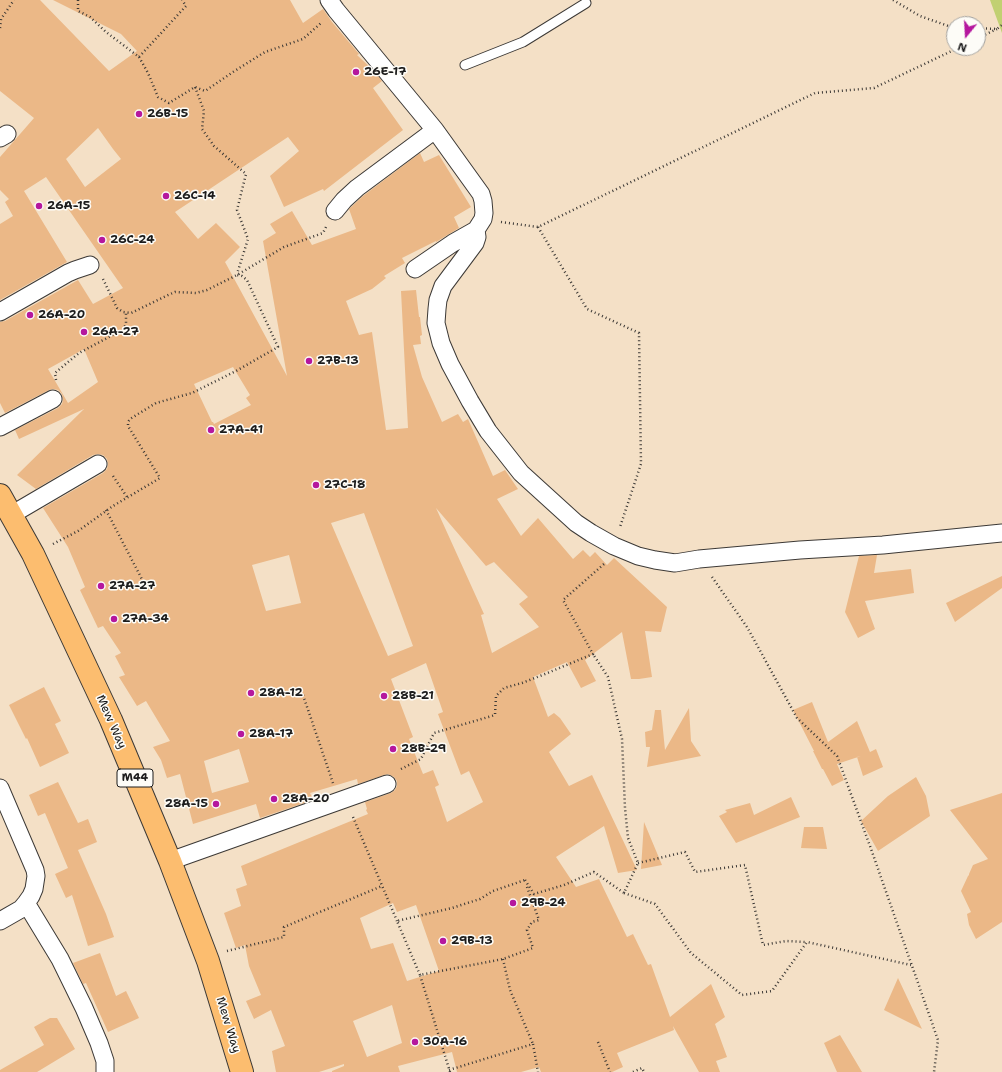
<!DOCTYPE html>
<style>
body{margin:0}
#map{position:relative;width:1002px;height:1072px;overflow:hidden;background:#f4e0c6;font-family:"Shantell Sans",sans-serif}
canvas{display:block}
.north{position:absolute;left:946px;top:16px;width:40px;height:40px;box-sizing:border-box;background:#fdfcf7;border:1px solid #a3a29f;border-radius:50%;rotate:198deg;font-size:11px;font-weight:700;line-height:16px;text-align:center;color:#1c1c1c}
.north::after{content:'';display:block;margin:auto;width:14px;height:18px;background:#b5179e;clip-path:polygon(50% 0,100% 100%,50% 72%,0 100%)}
</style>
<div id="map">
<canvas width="1002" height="1072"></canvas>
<div class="north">N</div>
</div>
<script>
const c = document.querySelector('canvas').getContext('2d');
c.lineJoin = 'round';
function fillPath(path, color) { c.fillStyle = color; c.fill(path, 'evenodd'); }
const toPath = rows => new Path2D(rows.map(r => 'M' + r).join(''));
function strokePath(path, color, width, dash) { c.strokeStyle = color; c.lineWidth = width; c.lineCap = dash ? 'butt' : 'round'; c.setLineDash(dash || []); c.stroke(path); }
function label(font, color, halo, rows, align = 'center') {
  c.font = font + ' "Shantell Sans",sans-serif'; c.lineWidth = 3; c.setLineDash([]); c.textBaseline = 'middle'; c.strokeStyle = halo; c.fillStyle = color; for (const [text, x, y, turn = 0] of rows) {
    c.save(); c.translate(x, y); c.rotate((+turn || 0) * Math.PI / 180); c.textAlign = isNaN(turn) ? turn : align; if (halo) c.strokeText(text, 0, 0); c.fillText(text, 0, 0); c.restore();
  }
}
const green = toPath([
 [990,0,1002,0,1002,33]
]);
const building = toPath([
 [0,0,40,0,109,71,137,51,121,34,53,0,290,0,303,23,323,9,332,22,359,54,357,55,374,71,382,81,373,88,403,130,324,191,323,189,284,207,270,176,299,151,288,137,175,212,198,239,216,223,240,247,225,262,287,376,263,241,276,233,270,224,292,211,312,245,356,229,349,209,363,196,420,153,424,162,439,155,471,207,454,217,459,228,436,242,436,241,402,258,405,263,384,276,386,278,372,289,346,301,359,335,372,332,386,430,408,428,401,291,416,290,419,317,420,317,422,335,420,336,421,344,413,345,422,377,442,422,458,414,463,422,468,419,493,476,505,470,518,489,497,499,521,536,538,518,573,559,583,550,590,557,595,552,607,565,614,558,667,607,661,632,645,631,652,677,639,679,631,679,622,632,585,660,596,681,581,688,567,662,533,677,548,717,554,713,560,718,571,734,549,752,569,786,592,775,637,870,618,873,604,826,556,857,576,887,599,879,627,937,633,934,648,965,651,964,670,1017,711,984,725,1017,715,1024,727,1057,716,1061,720,1072,699,1072,673,1026,674,1030,617,1053,623,1067,612,1072,541,1072,539,1067,521,1072,457,1072,452,1052,398,1066,400,1072,332,1072,332,1071,344,1066,344,1064,319,1072,276,1072,272,1051,285,1046,271,1010,254,1019,246,1001,261,995,249,966,245,945,236,948,224,913,241,906,236,889,247,885,241,866,368,814,366,810,367,809,365,802,391,793,395,790,397,786,397,781,394,777,388,774,384,775,358,784,357,779,310,793,313,800,260,818,256,804,193,824,180,774,167,778,161,760,153,747,170,741,146,701,137,706,119,677,125,675,115,656,121,653,103,626,98,628,80,590,85,587,68,547,43,508,103,473,107,469,108,464,107,459,103,455,98,454,93,455,36,489,17,475,84,409,19,439,15,430,58,408,62,404,63,400,62,394,58,390,53,389,49,390,5,413,0,403,0,322,5,321,78,280,93,304,123,288,46,177,24,191,67,262,0,300,0,224,13,216,5,202,9,199,0,190,0,157,34,118,0,91],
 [98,128,113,149,121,159,85,187,66,159],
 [84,349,98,382,68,403,48,369],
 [233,367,250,395,246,398,251,405,214,424,213,422,212,422,194,384],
 [436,508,486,566,494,562,528,597,519,604,539,627,492,653,481,615,484,614],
 [364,513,413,646,388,656,331,523],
 [289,555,301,603,266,611,252,565],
 [426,663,443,712,438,714,461,775,469,771,483,802,447,822,435,787,439,785,433,770,423,774,409,739,413,737,391,679],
 [239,749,249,782,212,793,204,761],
 [393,903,397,912,416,905,439,971,407,981,393,943,371,949,360,918],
 [392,1005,402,1043,367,1057,353,1021],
 [877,555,874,573,911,569,914,593,865,601,875,629,858,638,845,612,859,556],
 [1002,576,1002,588,955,622,946,603],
 [44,687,61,721,55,724,69,753,40,767,27,738,26,739,9,705],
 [812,702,828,742,857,721,870,752,876,749,883,767,863,776,857,757,861,756,837,764,844,780,832,786,823,769,822,769,813,751,814,751,793,710],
 [689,708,691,741,701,756,647,767,650,747,646,747,645,732,652,730,655,710,661,710,665,750],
 [916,777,926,796,930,816,878,851,861,821,888,796],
 [58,782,78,823,88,819,97,842,78,850,106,914,114,937,88,946,72,895,66,898,55,874,68,868,45,813,38,816,29,795],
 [1002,793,1002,922,976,939,969,925,967,914,971,912,961,891,968,876,969,875,969,874,973,865,988,859,950,810],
 [791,797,800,817,736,843,719,816,727,812,725,810,750,803,754,815],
 [644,822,662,865,641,869],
 [804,827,823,827,827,849,801,848],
 [100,953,116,996,126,991,139,1018,108,1032,86,983,83,984,73,963],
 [898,978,922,1029,884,1010],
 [50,1018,57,1018,75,1049,37,1072,0,1072,0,1070,44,1045,34,1027],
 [840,1035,862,1072,837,1072,824,1043]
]);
const path = toPath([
 [78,0,78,11,90,17,106,32,139,57,186,6,182,0],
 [893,0,920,16,954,28],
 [0,28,1,19,14,0],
 [978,28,997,29,1002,25],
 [978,38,997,29],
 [139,57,148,73,158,97,169,103,195,87,205,91,233,72,265,52,303,39,321,23],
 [195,87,204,111,202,129,214,146,246,174,237,210,248,239,237,274],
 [501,222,538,227,815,93,874,88,958,48],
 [538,227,587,309,639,333,641,464,620,527],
 [103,279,117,308,123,312,131,313,166,296,175,292,196,293,207,290,237,275,284,247,323,233,326,227],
 [56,380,55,373,79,353,124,329,126,323,126,313],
 [113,476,127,497],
 [106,510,147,589],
 [53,544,78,531,113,506,160,478,128,426,128,422,130,419,156,403,192,393,236,371,278,347,247,280,242,276,237,275],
 [712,577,747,627,797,718,837,756,870,846,938,1040,934,1072],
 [303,695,333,783],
 [401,769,421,759,434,733,495,715,496,696,504,688,522,683,545,674,593,654,563,600,604,564],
 [353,817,397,921],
 [638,863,685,852,695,872,745,865,763,945,786,941,806,942],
 [525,880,534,894,564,885,594,872,624,893,638,863,628,838,625,808,622,739,608,677,593,654],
 [624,893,655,904,691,953,742,995,772,991,807,942,911,965],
 [227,951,284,937,284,927,382,886],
 [503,959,510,990,533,1044],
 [420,975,397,921,452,908,480,899,493,891,525,880],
 [598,1042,610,1072],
 [449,1070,533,1044,538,1072],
 [450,1072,420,975,503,959,533,948,527,930,532,922,539,920,526,884],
 [633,1072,642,1068,644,1072]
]);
const lane = toPath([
 [465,65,523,42,586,3]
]);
const street = toPath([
 [329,0,336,10,435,130,357,188,344,200,335,211],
 [0,138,7,134],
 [476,230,477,237,475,243,443,286,438,300,437,309,436,323,441,343,450,364,470,401,488,431,521,473,576,523,591,533,614,546,638,556,655,560,675,563,699,559,800,550,883,545,1002,533],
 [415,269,453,243,476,230,483,219,484,213,483,201,481,194,435,130],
 [0,312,68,273,75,270,90,265],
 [0,427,53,399],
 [11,515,98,464],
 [0,788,35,870,36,876,34,889,31,896,26,903,21,909,0,921],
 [170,861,387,784],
 [26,903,60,959,84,1008,99,1043,105,1061,105,1072]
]);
const primary = toPath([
 [0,495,33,554,111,720,170,861,208,961,242,1072]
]);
const markers = [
 [356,72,4,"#b5179e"],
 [139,114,4,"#b5179e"],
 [166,196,4,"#b5179e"],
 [39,206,4,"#b5179e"],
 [102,240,4,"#b5179e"],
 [30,315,4,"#b5179e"],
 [84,332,4,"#b5179e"],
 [309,361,4,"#b5179e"],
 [211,430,4,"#b5179e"],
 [316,485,4,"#b5179e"],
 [101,586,4,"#b5179e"],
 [114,619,4,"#b5179e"],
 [251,693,4,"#b5179e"],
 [384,696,4,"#b5179e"],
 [241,734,4,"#b5179e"],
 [393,749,4,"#b5179e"],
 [274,799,4,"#b5179e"],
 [216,804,4,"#b5179e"],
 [513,903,4,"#b5179e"],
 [443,941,4,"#b5179e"],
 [415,1042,4,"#b5179e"]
];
const shields = [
 [135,778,36]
];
const shieldNames = [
 ["M44",135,778]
];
const poiNames = [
 ["26E-17",364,72],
 ["26B-15",147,114],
 ["26C-14",174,196],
 ["26A-15",47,206],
 ["26C-24",110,240],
 ["26A-20",38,315],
 ["26A-27",92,332],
 ["27B-13",317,361],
 ["27A-41",219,430],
 ["27C-18",324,485],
 ["27A-27",109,586],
 ["27A-34",122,619],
 ["28A-12",259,693],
 ["28B-21",392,696],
 ["28A-17",249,734],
 ["28B-29",401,749],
 ["28A-20",282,799],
 ["28A-15",208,804,"right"],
 ["29B-24",521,903],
 ["29B-13",451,941],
 ["30A-16",423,1042]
];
const streetNames = [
 ["Mew Way",111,722,66],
 ["Mew Way",228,1025,73]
];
fillPath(green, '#c1d072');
fillPath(building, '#ebb887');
strokePath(lane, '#3c3936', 11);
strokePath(street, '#3c3936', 19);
strokePath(primary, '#3c3936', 24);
strokePath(path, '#3c3936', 2.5, [1, 3]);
strokePath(lane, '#fff', 9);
strokePath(street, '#fff', 17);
strokePath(primary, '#fcbd6f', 22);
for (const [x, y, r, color] of markers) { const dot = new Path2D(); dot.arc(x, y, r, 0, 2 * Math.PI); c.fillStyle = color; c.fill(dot); strokePath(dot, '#fdfcf7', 1.5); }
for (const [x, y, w] of shields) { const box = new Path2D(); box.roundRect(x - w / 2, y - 9, w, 18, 3); c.fillStyle = '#fdfcf7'; c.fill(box); strokePath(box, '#1c1c1c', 1); }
label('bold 11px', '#1c1c1c', null, shieldNames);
label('bold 12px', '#1c1c1c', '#fdfcf7', poiNames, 'left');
label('12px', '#1c1c1c', '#fdfcf7', streetNames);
</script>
